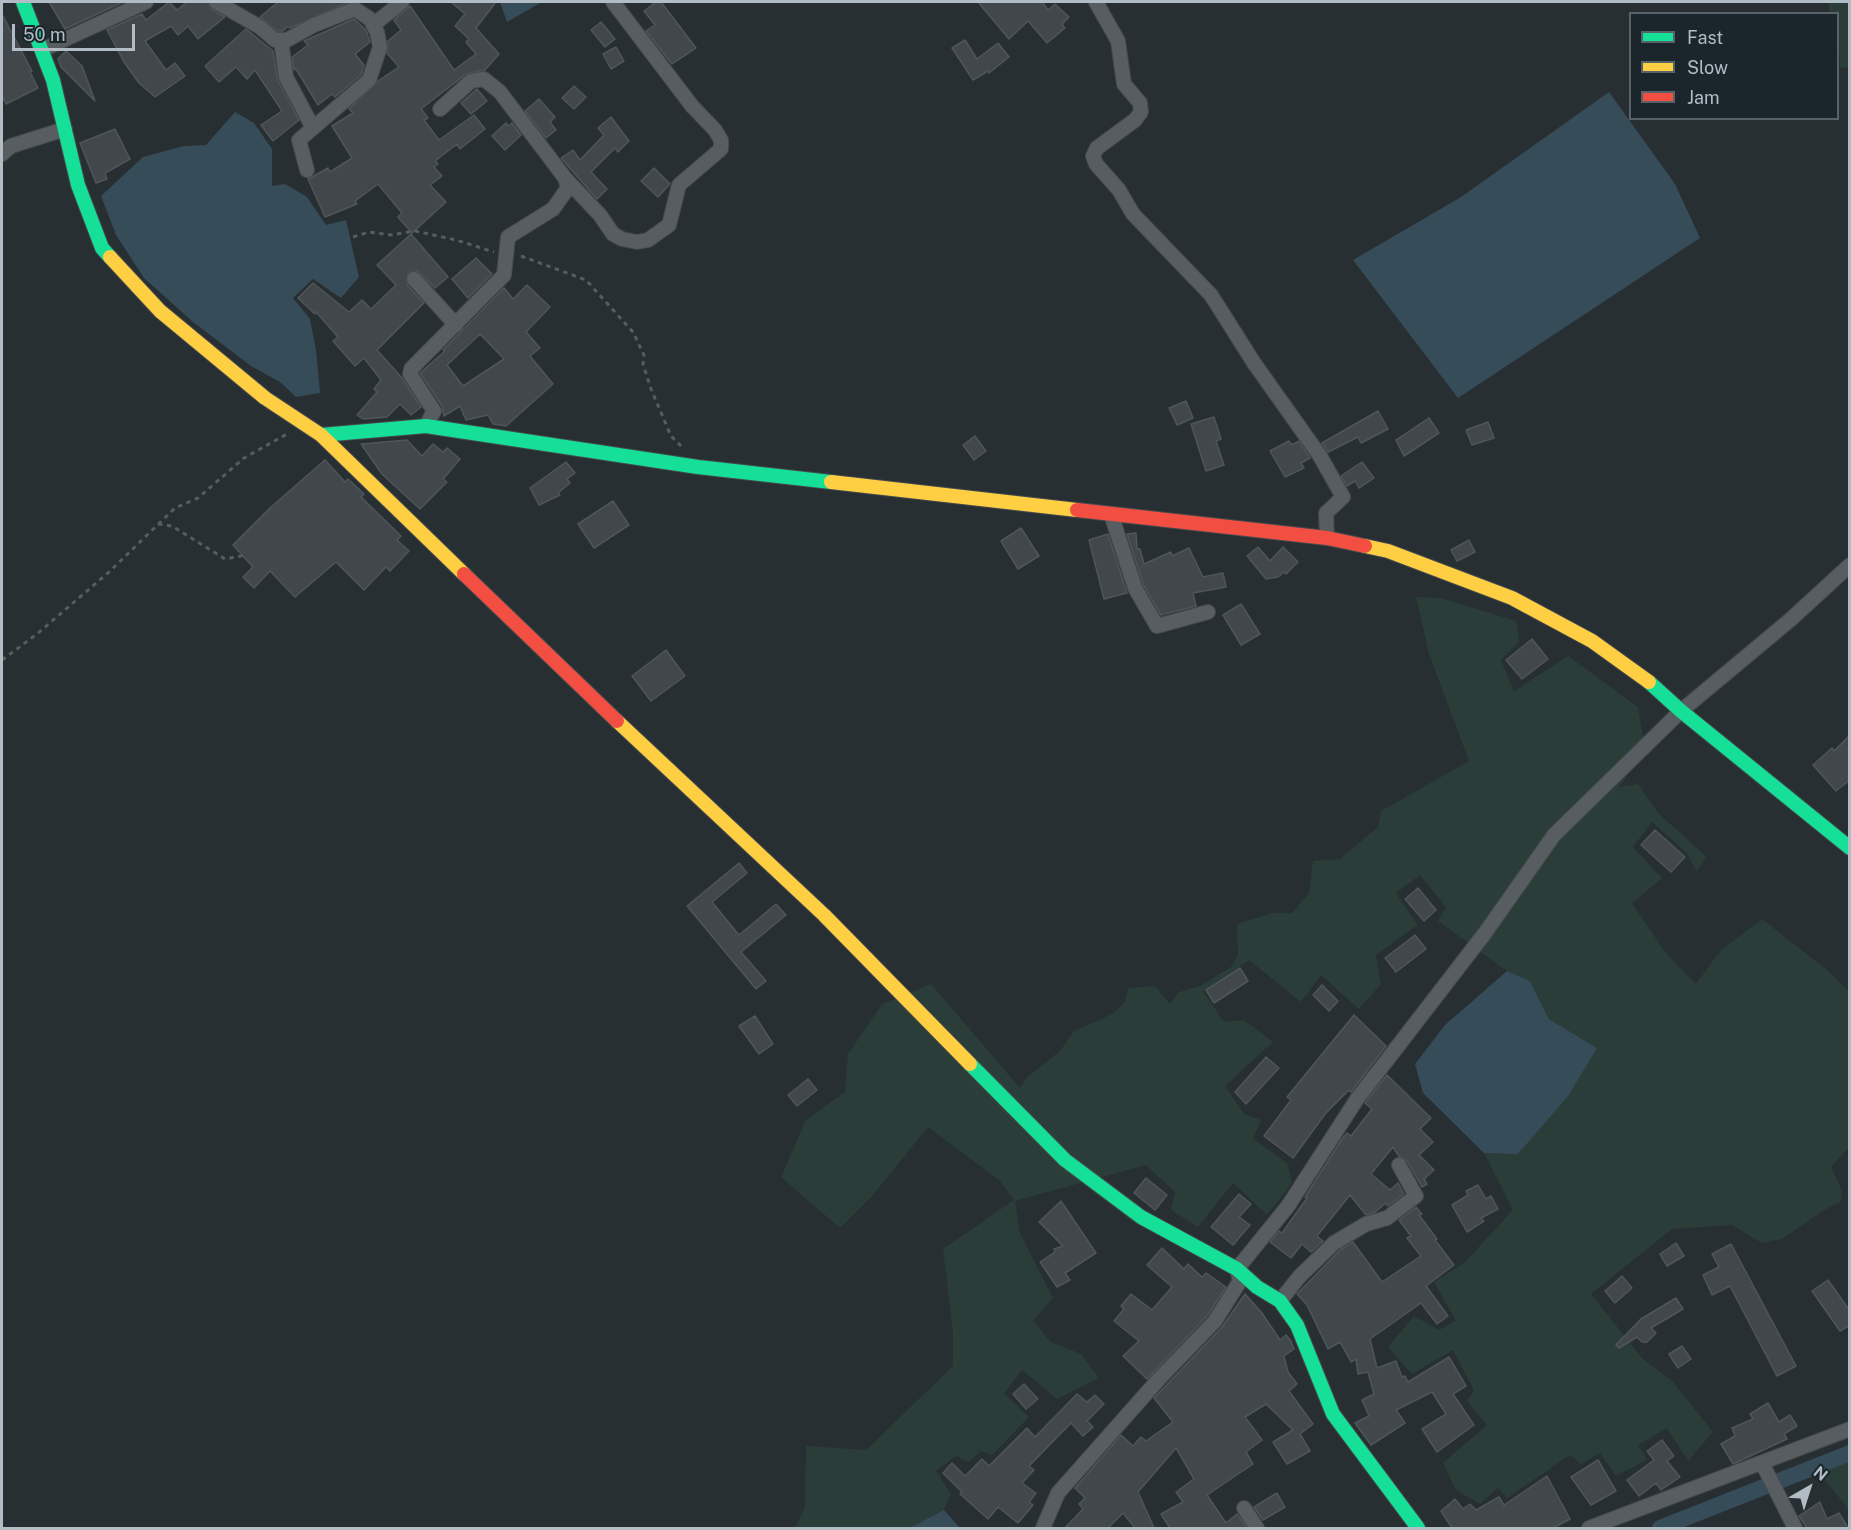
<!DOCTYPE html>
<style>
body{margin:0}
#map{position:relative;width:1851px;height:1530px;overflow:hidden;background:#272f32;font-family:"Public Sans",sans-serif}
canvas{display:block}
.frame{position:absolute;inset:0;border:3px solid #b1bcc4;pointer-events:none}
.legend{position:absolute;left:1629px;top:12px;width:210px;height:108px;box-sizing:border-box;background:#1b262c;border:2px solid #576269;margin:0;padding:8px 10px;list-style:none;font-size:18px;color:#b1bcc4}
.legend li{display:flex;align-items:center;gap:12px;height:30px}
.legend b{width:30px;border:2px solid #576269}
.north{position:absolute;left:1779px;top:1458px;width:60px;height:60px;-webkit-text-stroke:4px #1b262c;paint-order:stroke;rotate:39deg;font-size:16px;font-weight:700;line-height:24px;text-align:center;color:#b1bcc4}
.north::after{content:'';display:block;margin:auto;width:21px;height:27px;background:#b1bcc4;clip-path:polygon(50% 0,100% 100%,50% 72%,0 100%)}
.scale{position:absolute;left:12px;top:24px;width:123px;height:27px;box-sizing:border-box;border:3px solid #b1bcc4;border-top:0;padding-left:8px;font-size:18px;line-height:21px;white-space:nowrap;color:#b1bcc4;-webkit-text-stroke:4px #1b262c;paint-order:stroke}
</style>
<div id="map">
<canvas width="1851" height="1530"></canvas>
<div class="frame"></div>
<ul class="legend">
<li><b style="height:8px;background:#16e098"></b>Fast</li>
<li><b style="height:8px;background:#ffcf43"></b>Slow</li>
<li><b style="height:8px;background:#f24e42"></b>Jam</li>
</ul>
<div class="north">N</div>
<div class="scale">50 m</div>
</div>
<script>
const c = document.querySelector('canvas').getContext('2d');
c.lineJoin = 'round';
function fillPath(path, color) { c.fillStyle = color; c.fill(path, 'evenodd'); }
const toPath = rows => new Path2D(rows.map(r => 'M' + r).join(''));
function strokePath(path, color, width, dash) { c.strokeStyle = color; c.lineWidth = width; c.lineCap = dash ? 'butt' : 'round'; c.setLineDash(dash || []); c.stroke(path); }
const green = toPath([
 [1828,2,1849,2,1849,67,1840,68,1838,14,1830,13],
 [1416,597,1441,598,1516,621,1519,642,1501,660,1514,691,1568,656,1638,707,1645,750,1619,787,1638,784,1658,813,1706,856,1697,872,1686,852,1652,822,1633,847,1662,878,1632,903,1665,952,1696,984,1721,950,1762,919,1827,970,1849,991,1849,1147,1831,1167,1842,1191,1841,1202,1824,1210,1782,1239,1762,1243,1732,1225,1672,1229,1591,1294,1642,1358,1673,1382,1713,1432,1688,1461,1667,1428,1638,1445,1647,1460,1616,1476,1600,1453,1581,1464,1570,1455,1507,1498,1498,1488,1480,1504,1456,1490,1443,1463,1487,1425,1467,1401,1474,1390,1453,1350,1412,1374,1388,1347,1414,1316,1439,1330,1456,1321,1434,1282,1464,1263,1513,1210,1484,1153,1519,1153,1597,1048,1549,1019,1530,981,1507,971,1438,921,1446,907,1420,875,1396,893,1418,925,1376,955,1381,984,1359,1009,1321,975,1301,1002,1249,960,1203,991,1224,1022,1244,1020,1273,1042,1225,1086,1244,1114,1261,1120,1253,1139,1287,1163,1292,1183,1267,1215,1233,1183,1198,1227,1171,1210,1175,1192,1146,1165,1015,1201,1020,1233,1053,1298,1033,1321,1051,1342,1081,1354,1099,1378,1057,1399,1022,1370,1004,1393,1029,1417,992,1455,981,1451,969,1462,956,1456,936,1471,951,1494,944,1510,909,1528,795,1528,805,1507,806,1446,866,1450,953,1366,953,1333,943,1249,1014,1200,999,1180,928,1127,873,1195,840,1228,781,1177,806,1120,845,1092,848,1054,882,1004,931,984,1020,1088,1027,1077,1060,1051,1074,1031,1112,1014,1125,1002,1128,988,1155,986,1170,1004,1179,992,1200,986,1231,967,1238,956,1237,924,1272,913,1292,913,1309,893,1313,861,1340,859,1378,827,1381,811,1469,761,1429,654],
 [1849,1442,1849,1510,1822,1476]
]);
const water = toPath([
 [500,2,542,2,507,22],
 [1609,92,1675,184,1700,238,1458,398,1353,260,1461,197],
 [235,112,254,123,272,149,272,186,285,184,307,197,326,225,346,220,359,277,341,298,313,279,293,298,310,319,316,350,320,393,296,397,280,382,251,366,193,322,144,278,116,235,101,196,143,157,184,146,206,145],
 [1507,971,1530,981,1549,1019,1597,1048,1568,1096,1518,1154,1484,1153,1423,1093,1415,1064,1445,1025],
 [944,1510,960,1528,909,1528]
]);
const canal = toPath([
 [1660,1528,1850,1453]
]);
const building = toPath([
 [49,2,123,2,65,29,49,2],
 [169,2,177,10,187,2,207,2,211,9,225,17,198,39,188,26,178,35,171,26,145,41,166,70,175,63,185,76,155,97,139,83,124,62,107,30,142,14,146,20,169,2],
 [278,2,349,2,290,28,288,26,283,31,278,31,260,17,278,2],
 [451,2,496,2,476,28,499,54,485,70,466,74,421,109,428,118,424,120,439,140,474,115,485,129,460,149,457,144,435,161,438,164,434,167,442,176,430,185,446,202,412,233,398,217,402,213,378,184,355,201,357,204,325,217,308,179,328,168,330,172,352,158,332,126,353,113,349,109,378,81,399,67,387,53,388,41,401,30,394,20,410,6,454,70,476,54,466,42,469,39,455,26,465,14,451,2],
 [656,2,661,2,696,48,672,64,646,31,655,25,644,11,656,2],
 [978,2,1042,2,1048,10,1055,4,1069,17,1062,24,1065,28,1047,43,1028,21,1009,39,978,2],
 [2,14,32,71,30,72,38,88,6,104,2,96,2,14],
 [354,19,366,30,370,42,355,54,364,65,361,75,335,97,332,94,318,105,296,69,294,70,292,57,308,45,304,41,354,19],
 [601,22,615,39,605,47,591,30,601,22],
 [246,29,273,51,278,81,299,120,273,141,261,125,282,111,255,70,247,79,236,67,219,82,205,66,246,29],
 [965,40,977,59,998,43,1009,57,989,73,988,71,973,80,952,48,965,40],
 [616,47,624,61,611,69,603,54,616,47],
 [66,51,82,66,95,101,61,67,58,59,66,51],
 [574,86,586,97,574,109,562,98,574,86],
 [477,89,487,101,471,114,461,103,477,89],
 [539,99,555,117,550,122,556,130,546,138,525,111,539,99],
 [611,117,629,141,618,152,615,148,591,172,607,189,597,199,561,158,573,150,580,160,604,135,598,128,611,117],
 [506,123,508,126,512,123,521,135,505,150,492,136,506,123],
 [115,129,130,159,105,173,107,179,96,183,80,143,115,129],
 [654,168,670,184,658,197,641,181,654,168],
 [411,234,448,277,435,288,417,271,408,273,407,285,424,303,377,350,402,378,421,407,411,415,400,404,387,417,363,419,357,415,377,392,374,389,381,380,364,358,355,366,333,341,338,337,316,312,315,314,298,298,313,283,349,312,362,300,371,309,396,285,377,265,411,234],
 [476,258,492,274,468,298,452,279,476,258],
 [527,285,550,307,526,332,540,348,530,356,553,384,506,426,493,424,488,415,466,420,460,406,444,416,442,406,420,373,445,351,443,350,504,288,513,299,527,285],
 [480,334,504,359,463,386,447,365,480,334],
 [1186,401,1193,418,1177,425,1169,408,1186,401],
 [1378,411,1388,429,1361,443,1358,437,1328,452,1322,443,1378,411],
 [1214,417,1221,439,1216,441,1224,465,1206,471,1191,424,1214,417],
 [1429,418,1439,433,1404,456,1396,440,1429,418],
 [1488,422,1494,438,1472,445,1466,430,1488,422],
 [975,436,986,451,974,460,963,445,975,436],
 [407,440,422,456,433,444,443,452,447,448,460,459,443,479,447,482,420,509,382,474,361,444,407,440],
 [1289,441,1292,445,1299,441,1310,458,1301,463,1304,468,1285,477,1270,451,1289,441],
 [325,460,345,482,348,479,364,494,361,497,401,536,397,540,409,551,390,571,386,567,364,590,336,562,295,597,270,571,254,588,243,577,253,567,233,545,270,508,325,460],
 [566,462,575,473,567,479,570,483,558,493,560,495,539,505,530,488,566,462],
 [1362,462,1374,478,1359,488,1355,481,1347,486,1341,476,1362,462],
 [613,501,629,525,594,548,578,524,613,501],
 [1021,528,1039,556,1018,569,1001,541,1021,528],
 [1136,533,1137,549,1140,549,1144,564,1171,552,1172,556,1189,548,1203,577,1223,573,1226,587,1193,593,1196,606,1161,615,1143,584,1127,534,1136,533],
 [1108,534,1127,593,1104,599,1089,540,1108,534],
 [1469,540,1475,552,1457,561,1451,550,1469,540],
 [1258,547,1270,561,1283,547,1298,562,1286,574,1284,572,1278,577,1266,579,1247,556,1258,547],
 [1241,604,1260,634,1241,645,1223,615,1241,604],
 [1532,639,1548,659,1522,679,1506,660,1532,639],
 [666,650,685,676,651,701,632,676,666,650],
 [1850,735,1850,780,1836,791,1813,765,1832,748,1834,751,1850,735],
 [1655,830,1685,857,1671,872,1641,845,1655,830],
 [739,863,747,873,712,902,739,935,776,904,786,915,741,952,766,981,756,989,687,906,739,863],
 [1418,888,1436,910,1424,921,1405,899,1418,888],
 [1415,935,1426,949,1396,972,1385,958,1415,935],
 [1240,968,1248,981,1214,1003,1206,990,1240,968],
 [1322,985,1338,1001,1329,1011,1313,995,1322,985],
 [1354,1015,1386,1046,1351,1092,1349,1090,1325,1114,1293,1158,1264,1136,1291,1100,1287,1097,1354,1015],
 [755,1016,773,1044,759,1054,739,1026,755,1016],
 [1266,1057,1279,1068,1246,1104,1235,1092,1266,1057],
 [1387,1075,1431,1118,1420,1129,1433,1142,1419,1155,1434,1170,1424,1179,1427,1184,1422,1187,1407,1161,1399,1156,1393,1147,1371,1174,1390,1190,1398,1183,1404,1194,1388,1206,1386,1203,1375,1212,1366,1215,1350,1195,1317,1236,1323,1241,1311,1252,1302,1244,1291,1258,1270,1242,1279,1231,1282,1233,1307,1198,1305,1197,1342,1139,1347,1133,1351,1136,1372,1109,1365,1103,1387,1075],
 [808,1079,817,1090,797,1106,788,1095,808,1079],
 [1146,1178,1167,1195,1155,1210,1134,1193,1146,1178],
 [1478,1185,1486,1199,1491,1196,1498,1209,1481,1218,1484,1221,1467,1232,1452,1205,1468,1195,1466,1191,1478,1185],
 [1239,1194,1251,1204,1239,1217,1250,1225,1233,1245,1211,1227,1239,1194],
 [1061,1201,1096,1253,1065,1273,1070,1280,1057,1287,1040,1262,1055,1252,1054,1249,1063,1246,1039,1222,1061,1201],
 [1416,1207,1422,1214,1419,1215,1437,1239,1435,1240,1454,1265,1426,1286,1448,1316,1437,1324,1421,1303,1370,1339,1377,1368,1396,1361,1402,1377,1405,1376,1408,1382,1449,1357,1466,1386,1453,1394,1474,1425,1437,1452,1422,1429,1446,1414,1432,1392,1396,1410,1405,1423,1371,1445,1355,1423,1369,1416,1362,1400,1374,1394,1368,1372,1358,1374,1356,1359,1351,1362,1340,1342,1328,1349,1307,1305,1297,1294,1340,1250,1353,1242,1382,1282,1421,1256,1407,1238,1411,1236,1399,1220,1416,1207],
 [1676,1243,1684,1256,1667,1266,1660,1254,1676,1243],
 [1731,1244,1796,1366,1777,1376,1730,1286,1712,1295,1703,1275,1719,1267,1712,1254,1731,1244],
 [1162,1248,1184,1269,1188,1264,1202,1277,1206,1273,1226,1287,1208,1315,1147,1379,1123,1356,1139,1341,1114,1321,1124,1309,1121,1306,1131,1294,1152,1310,1172,1287,1147,1265,1162,1248],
 [1622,1276,1632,1288,1615,1303,1605,1291,1622,1276],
 [1828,1280,1850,1311,1850,1325,1840,1331,1812,1291,1828,1280],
 [1245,1294,1262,1313,1280,1340,1286,1335,1291,1341,1294,1349,1284,1356,1288,1372,1297,1384,1289,1391,1313,1424,1300,1434,1310,1451,1287,1464,1273,1442,1293,1430,1266,1404,1245,1417,1262,1440,1246,1452,1253,1464,1207,1495,1226,1523,1237,1514,1247,1528,1170,1528,1161,1514,1183,1502,1176,1492,1194,1479,1176,1448,1138,1492,1154,1528,1135,1528,1123,1513,1108,1528,1065,1528,1083,1509,1079,1504,1085,1498,1075,1488,1121,1435,1133,1446,1141,1437,1146,1441,1173,1422,1154,1398,1222,1327,1245,1294],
 [1676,1298,1683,1309,1651,1328,1656,1333,1647,1342,1642,1342,1637,1337,1619,1348,1616,1345,1641,1319,1676,1298],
 [1682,1346,1691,1359,1678,1368,1669,1354,1682,1346],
 [1024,1384,1038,1399,1026,1409,1013,1394,1024,1384],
 [1077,1394,1087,1402,1095,1395,1104,1404,1087,1421,1093,1427,1083,1436,1071,1423,1029,1466,1034,1470,1022,1483,1036,1493,1029,1502,1033,1505,1018,1523,998,1507,988,1519,960,1494,962,1492,943,1473,952,1463,965,1476,982,1459,989,1466,1027,1428,1035,1437,1077,1394],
 [1768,1403,1779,1422,1790,1415,1797,1426,1784,1434,1787,1439,1733,1464,1721,1444,1735,1436,1732,1428,1753,1419,1750,1414,1768,1403],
 [1662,1440,1674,1456,1667,1461,1680,1477,1661,1490,1656,1483,1639,1496,1627,1480,1654,1460,1647,1451,1662,1440],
 [1598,1460,1616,1491,1591,1505,1571,1477,1598,1460],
 [1547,1476,1570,1519,1553,1528,1452,1528,1441,1511,1455,1499,1463,1509,1470,1504,1476,1510,1499,1497,1504,1505,1547,1476],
 [1277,1493,1285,1507,1263,1520,1254,1507,1277,1493],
 [1820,1502,1827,1519,1839,1513,1848,1528,1807,1528,1799,1516,1820,1502]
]);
const path = toPath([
 [353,237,369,232,391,235,415,231,456,240,494,252],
 [521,256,586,280,633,332,644,355,643,364,651,389,671,436,681,446],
 [158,524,172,526,225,559,246,555],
 [2,660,37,634,109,572,175,508,198,498,244,458,287,434]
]);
const street = toPath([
 [216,2,260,27,275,40,287,40,314,25,355,9,370,19,377,32,380,47,369,80,299,140,307,170],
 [1096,2,1118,41,1124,84,1140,103,1141,112,1135,120,1097,148,1093,156,1096,164,1119,190,1133,214,1211,295,1254,363,1320,456,1343,497,1326,513,1327,538],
 [373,25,402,2],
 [281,40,286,77,313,128],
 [42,50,146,2],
 [2,154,11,146,65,129],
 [565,178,600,215,613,234,622,239,637,242,648,240,669,225,679,185,721,149,721,140,715,130,692,106,613,2],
 [414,279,456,325],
 [426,426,434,411,410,374,411,369,504,275,508,237,553,209,568,188,565,178,500,92,484,79,471,81,440,109],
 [1111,514,1135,588,1157,626,1208,612],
 [1280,1301,1299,1277,1334,1243,1366,1224,1387,1218,1416,1196,1399,1165],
 [1762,1463,1795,1528],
 [1244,1508,1257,1528],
 [1043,1528,1058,1493,1159,1379,1215,1321,1240,1281,1237,1269,1288,1206,1357,1099,1485,933,1554,835,1681,711,1790,620,1850,565],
 [1589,1528,1850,1429]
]);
const fast = toPath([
 [23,2,53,80,78,185,102,248,110,257],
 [321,435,426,426,698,467,831,482],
 [1649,682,1681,711,1850,848],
 [970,1064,1065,1160,1141,1217,1237,1269,1257,1287,1280,1301,1297,1325,1333,1414,1418,1528]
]);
const slow = toPath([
 [110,257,160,311,265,398,321,435,464,574],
 [831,482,1077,510],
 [1365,546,1388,551,1512,598,1592,641,1649,682],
 [617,721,824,915,970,1064]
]);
const jam = toPath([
 [1077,510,1327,538,1365,546],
 [464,574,617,721]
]);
fillPath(green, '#2a3d39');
fillPath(water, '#364c59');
strokePath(canal, '#364c59', 16);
fillPath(building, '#41474a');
strokePath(building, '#4f565a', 1.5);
strokePath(street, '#454a4d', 16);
strokePath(fast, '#454a4d', 16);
strokePath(slow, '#454a4d', 16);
strokePath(jam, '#454a4d', 16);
strokePath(path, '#575c5f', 3, [4.5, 4.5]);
strokePath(street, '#575d61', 14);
strokePath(fast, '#16e098', 14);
strokePath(slow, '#ffcf43', 14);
strokePath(jam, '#f24e42', 14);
</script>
